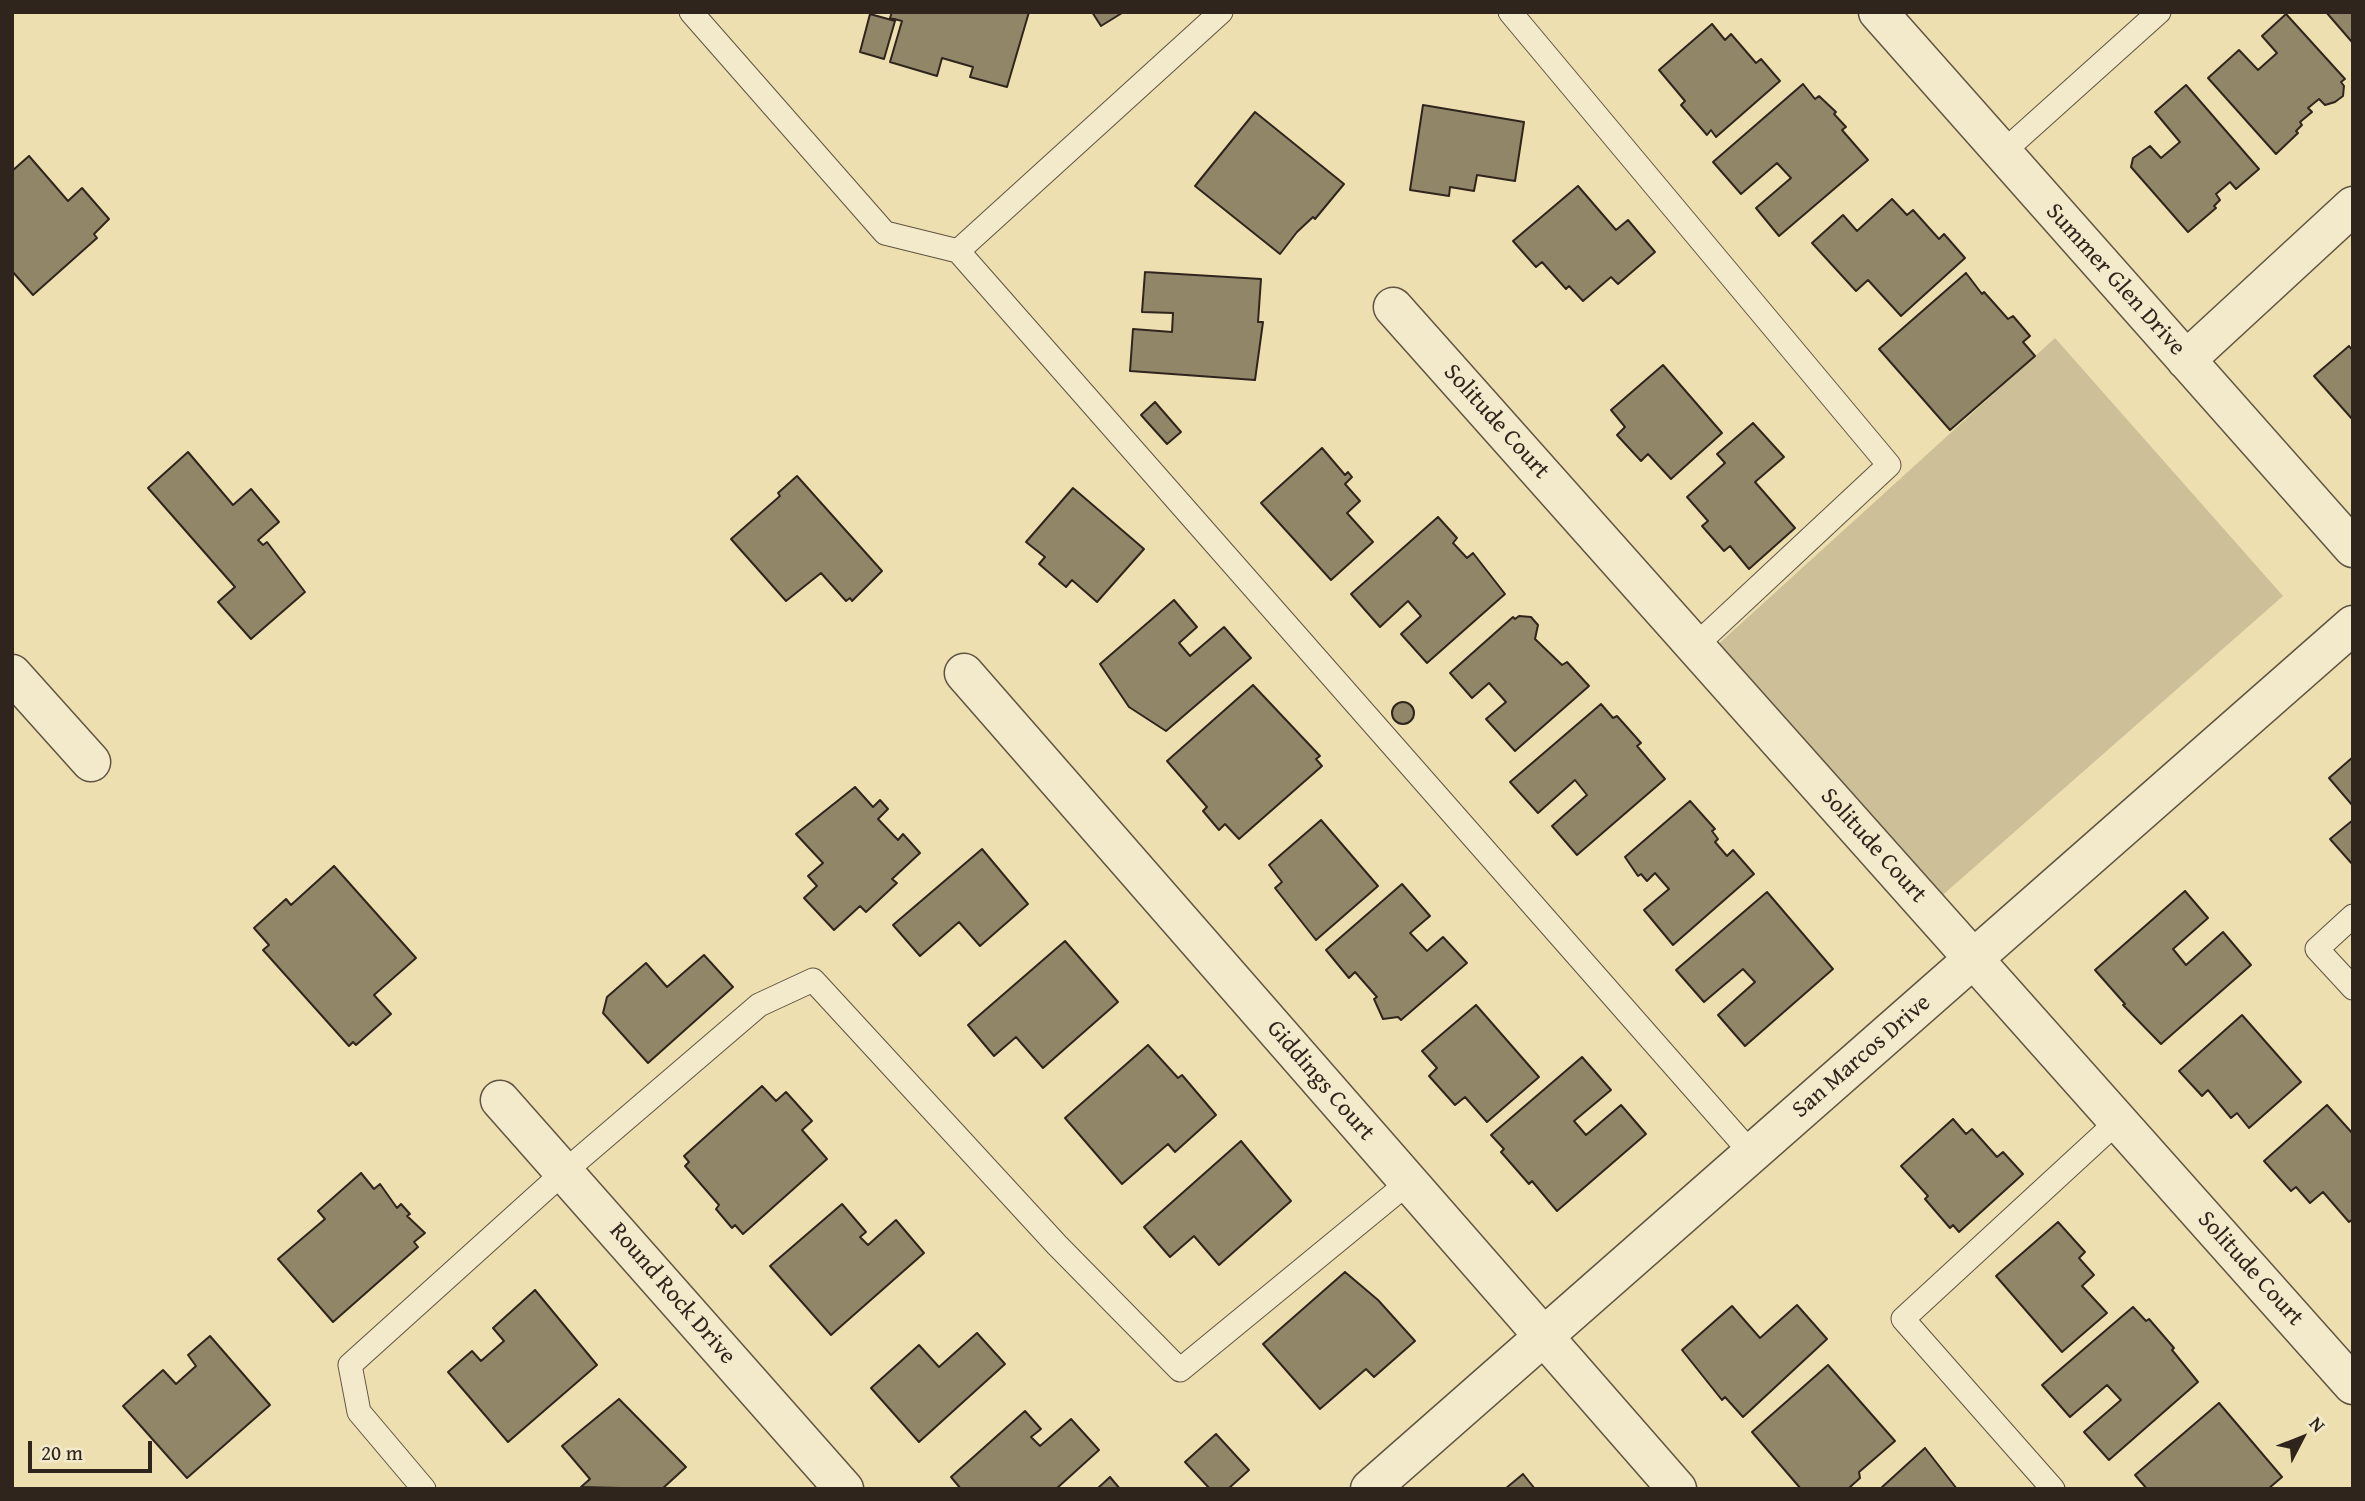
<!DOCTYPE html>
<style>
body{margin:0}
#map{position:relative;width:2365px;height:1501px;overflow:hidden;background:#eddfb0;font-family:"Gentium Book Plus",serif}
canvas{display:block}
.frame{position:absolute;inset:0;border:14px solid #30251c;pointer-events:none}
.north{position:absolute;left:2267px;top:1403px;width:70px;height:70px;-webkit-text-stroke:5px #f3eacc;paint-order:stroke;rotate:48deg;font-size:19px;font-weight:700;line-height:28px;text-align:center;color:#30251c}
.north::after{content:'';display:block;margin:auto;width:24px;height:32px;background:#30251c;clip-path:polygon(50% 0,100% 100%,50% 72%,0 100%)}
.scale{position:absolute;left:28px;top:1441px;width:124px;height:32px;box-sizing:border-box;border:4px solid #30251c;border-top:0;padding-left:9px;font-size:21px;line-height:24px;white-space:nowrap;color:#30251c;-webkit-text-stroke:5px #f3eacc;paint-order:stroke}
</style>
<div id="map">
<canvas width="2365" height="1501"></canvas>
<div class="frame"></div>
<div class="north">N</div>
<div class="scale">20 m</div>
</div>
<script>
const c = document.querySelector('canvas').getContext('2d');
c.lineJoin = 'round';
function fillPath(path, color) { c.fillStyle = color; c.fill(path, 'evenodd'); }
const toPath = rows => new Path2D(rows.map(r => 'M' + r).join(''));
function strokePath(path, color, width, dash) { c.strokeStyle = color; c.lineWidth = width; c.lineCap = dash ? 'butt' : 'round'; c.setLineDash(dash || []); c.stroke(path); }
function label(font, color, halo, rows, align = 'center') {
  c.font = font + ' "Gentium Book Plus",serif'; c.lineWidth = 7; c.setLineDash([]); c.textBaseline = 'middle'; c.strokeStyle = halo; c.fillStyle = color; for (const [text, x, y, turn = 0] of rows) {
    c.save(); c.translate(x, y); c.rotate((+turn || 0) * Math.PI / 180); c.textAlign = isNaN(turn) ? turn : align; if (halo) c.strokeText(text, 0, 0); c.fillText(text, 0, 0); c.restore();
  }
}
const green = toPath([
 [2055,338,2283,596,1937,900,1713,649]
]);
const building = toPath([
 [892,12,1029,12,1007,87,970,77,973,67,942,58,937,76,890,62,902,21,890,18,892,12],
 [1092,12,1121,12,1122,13,1101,26,1092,12],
 [2326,12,2353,12,2353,40,2352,42,2326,12],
 [870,14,895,21,884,59,860,52,870,14],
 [2286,14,2345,79,2341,82,2344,86,2343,96,2335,102,2325,105,2319,99,2308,108,2312,112,2300,122,2302,125,2296,131,2298,133,2276,154,2208,78,2239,50,2258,70,2277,53,2262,36,2286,14],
 [1712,24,1725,40,1731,34,1756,63,1761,59,1780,81,1716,137,1711,130,1707,135,1681,105,1685,101,1659,70,1712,24],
 [1803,84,1815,99,1819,96,1836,112,1834,114,1846,127,1842,130,1868,160,1779,236,1756,208,1791,178,1777,163,1741,194,1713,162,1803,84],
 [2186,85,2259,169,2236,189,2230,182,2216,194,2220,200,2214,206,2216,208,2188,232,2131,167,2133,158,2150,146,2161,158,2180,142,2155,112,2186,85],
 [1423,105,1524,122,1515,181,1477,175,1474,191,1450,187,1449,196,1410,190,1423,105],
 [1255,112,1344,184,1315,219,1313,217,1297,232,1280,254,1195,186,1255,112],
 [29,156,68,201,82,188,109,219,94,234,97,238,33,295,12,271,12,171,29,156],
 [1578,186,1616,230,1628,220,1655,252,1618,284,1611,277,1583,301,1569,286,1566,289,1542,262,1536,267,1513,241,1578,186],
 [1892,199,1907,215,1913,210,1939,239,1944,234,1965,258,1901,316,1868,280,1856,291,1812,243,1843,215,1857,231,1892,199],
 [1145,272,1261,279,1258,322,1263,322,1255,380,1130,371,1133,329,1172,332,1173,313,1142,312,1145,272],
 [1966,273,1982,294,1984,292,2008,319,2013,316,2030,336,2023,342,2035,356,1950,430,1879,349,1966,273],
 [2349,346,2353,351,2353,420,2314,376,2349,346],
 [1663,365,1722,433,1671,479,1648,454,1641,461,1617,435,1625,427,1611,410,1663,365],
 [1155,402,1181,432,1167,444,1141,415,1155,402],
 [1753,423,1784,457,1755,482,1795,528,1749,569,1730,546,1724,551,1702,526,1708,521,1687,497,1725,463,1717,454,1753,423],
 [1322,448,1345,475,1348,472,1352,477,1345,484,1360,501,1347,513,1373,542,1331,580,1261,503,1322,448],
 [188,452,233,505,251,489,279,522,258,540,263,545,267,542,305,592,251,639,218,602,235,587,148,488,188,452],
 [797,476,882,571,852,601,850,598,846,601,821,573,786,601,731,539,780,496,778,493,797,476],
 [1073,488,1144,549,1097,602,1072,580,1066,587,1039,564,1045,557,1026,542,1073,488],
 [1438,517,1457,538,1453,543,1467,558,1473,553,1505,594,1427,663,1401,634,1421,616,1408,601,1380,627,1351,594,1438,517],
 [1174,600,1197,627,1179,643,1190,656,1224,627,1251,658,1166,731,1129,707,1100,664,1174,600],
 [1519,616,1531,617,1538,625,1535,639,1562,665,1567,662,1589,686,1515,751,1486,719,1506,702,1489,683,1472,698,1450,673,1513,617,1515,619,1519,616],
 [1253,685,1320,756,1316,759,1322,766,1239,839,1225,824,1219,830,1203,811,1207,807,1167,761,1253,685],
 '1392 713a11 11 0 1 1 22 0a11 11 0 1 1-22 0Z',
 [1601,704,1613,718,1617,716,1641,743,1637,746,1665,779,1577,855,1552,826,1587,795,1575,780,1538,813,1510,782,1601,704],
 [2353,757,2353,806,2329,778,2353,757],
 [855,787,873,807,880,800,888,809,878,819,898,840,903,834,920,853,892,879,897,883,866,912,860,906,834,930,804,898,817,886,808,876,823,863,796,834,855,787],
 [1690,801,1715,829,1712,831,1718,839,1715,842,1727,856,1733,850,1754,874,1673,945,1644,910,1669,889,1655,873,1647,881,1641,874,1638,876,1625,857,1690,801],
 [1321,820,1378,886,1316,940,1275,888,1282,882,1269,865,1321,820],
 [2353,820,2353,865,2330,839,2353,820],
 [982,849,1028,904,980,946,959,922,920,956,893,925,982,849],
 [334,866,416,958,374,995,391,1014,356,1045,353,1042,349,1046,263,950,269,945,254,928,286,899,291,905,334,866],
 [1402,884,1430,916,1410,933,1427,951,1443,937,1467,963,1401,1020,1398,1017,1383,1019,1374,999,1377,997,1355,972,1349,978,1326,950,1402,884],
 [2185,891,2208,918,2173,949,2186,965,2223,932,2251,965,2161,1044,2123,1005,2125,1004,2095,970,2185,891],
 [1767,892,1833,969,1745,1046,1718,1015,1755,982,1743,969,1704,1002,1676,970,1767,892],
 [1065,941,1118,1002,1043,1068,1016,1037,994,1056,968,1025,1065,941],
 [704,955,733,987,648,1063,603,1013,607,997,646,963,667,987,704,955],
 [1476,1005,1539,1077,1487,1122,1465,1097,1455,1105,1429,1076,1437,1068,1422,1051,1476,1005],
 [2242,1015,2301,1082,2249,1128,2237,1113,2231,1118,2208,1090,2202,1096,2179,1071,2242,1015],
 [1148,1045,1178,1078,1182,1075,1216,1115,1175,1152,1168,1144,1122,1184,1065,1118,1148,1045],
 [1582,1057,1611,1090,1574,1121,1586,1135,1621,1105,1646,1134,1557,1211,1532,1181,1529,1184,1501,1152,1504,1149,1491,1135,1582,1057],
 [762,1086,776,1101,786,1092,812,1121,802,1130,827,1159,743,1234,735,1225,732,1228,716,1209,719,1205,685,1166,689,1162,684,1156,762,1086],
 [2327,1105,2353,1134,2353,1219,2349,1222,2323,1192,2310,1203,2296,1187,2291,1191,2264,1161,2327,1105],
 [1953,1119,1966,1134,1972,1129,1997,1157,2003,1152,2023,1174,1959,1232,1953,1225,1950,1228,1925,1199,1928,1196,1901,1166,1953,1119],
 [1241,1141,1291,1201,1219,1265,1194,1236,1170,1257,1144,1227,1241,1141],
 [361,1173,374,1189,380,1184,397,1208,401,1204,410,1214,407,1216,425,1233,414,1242,418,1247,333,1322,278,1259,325,1219,318,1211,361,1173],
 [842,1204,866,1232,860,1237,868,1245,896,1220,924,1253,831,1335,770,1266,842,1204],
 [2058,1222,2085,1252,2079,1258,2094,1275,2082,1286,2107,1313,2062,1352,1996,1276,2058,1222],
 [1345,1272,1378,1300,1415,1341,1374,1377,1366,1369,1320,1409,1263,1344,1345,1272],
 [535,1290,597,1365,508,1442,448,1372,472,1351,481,1361,504,1341,493,1328,535,1290],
 [1797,1305,1827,1339,1743,1417,1725,1397,1722,1400,1682,1350,1732,1306,1760,1338,1797,1305],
 [2133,1307,2146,1321,2149,1319,2174,1348,2172,1350,2198,1382,2109,1460,2084,1432,2121,1400,2107,1385,2070,1417,2042,1385,2133,1307],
 [977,1333,1005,1364,919,1442,871,1388,919,1345,939,1367,977,1333],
 [210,1336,270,1405,187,1478,123,1406,163,1370,176,1384,196,1366,188,1355,210,1336],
 [1828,1365,1895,1441,1859,1472,1860,1478,1849,1488,1801,1489,1752,1432,1828,1365],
 [619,1399,686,1467,662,1489,581,1487,590,1479,562,1446,619,1399],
 [2219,1403,2282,1477,2268,1489,2147,1489,2135,1475,2219,1403],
 [1025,1411,1041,1429,1031,1437,1040,1446,1071,1419,1099,1450,1056,1489,961,1489,951,1477,1025,1411],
 [1216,1434,1249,1470,1228,1489,1210,1489,1185,1462,1216,1434],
 [1925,1448,1957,1489,1880,1489,1925,1448],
 [1523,1474,1535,1489,1505,1489,1523,1474],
 [1110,1477,1120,1489,1097,1489,1110,1477]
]);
const service = toPath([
 [691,12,885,233,958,251,1752,1154],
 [1510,12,1889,465,1695,646],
 [2002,153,2159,12],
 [958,251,1221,12],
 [2353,916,2317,949,2353,988],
 [424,1489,359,1412,350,1365,564,1172,759,1005,813,980,1057,1245,1180,1370,1409,1182],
 [2053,1489,1903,1319,2118,1121]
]);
const minor = toPath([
 [1878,12,2353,548],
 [1393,307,2353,1385],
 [2186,360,2353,206],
 [964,673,1677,1489],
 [12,674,91,762],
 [500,1100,844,1489],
 [1370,1489,2353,625]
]);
const streetNames = [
 ["Summer Glen Drive",2115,280,48],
 ["Solitude Court",1496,422,48],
 ["Solitude Court",1873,846,48],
 ["San Marcos Drive",1862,1057,-41],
 ["Giddings Court",1320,1081,49],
 ["Solitude Court",2250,1269,48],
 ["Round Rock Drive",672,1294,49]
];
fillPath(green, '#cdbf97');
fillPath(building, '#928669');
strokePath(building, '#30251c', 2);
strokePath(service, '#5f5441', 25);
strokePath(minor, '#5f5441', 41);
strokePath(service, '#f3eacc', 23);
strokePath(minor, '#f3eacc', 38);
label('24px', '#30251c', '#f3eacc', streetNames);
</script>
